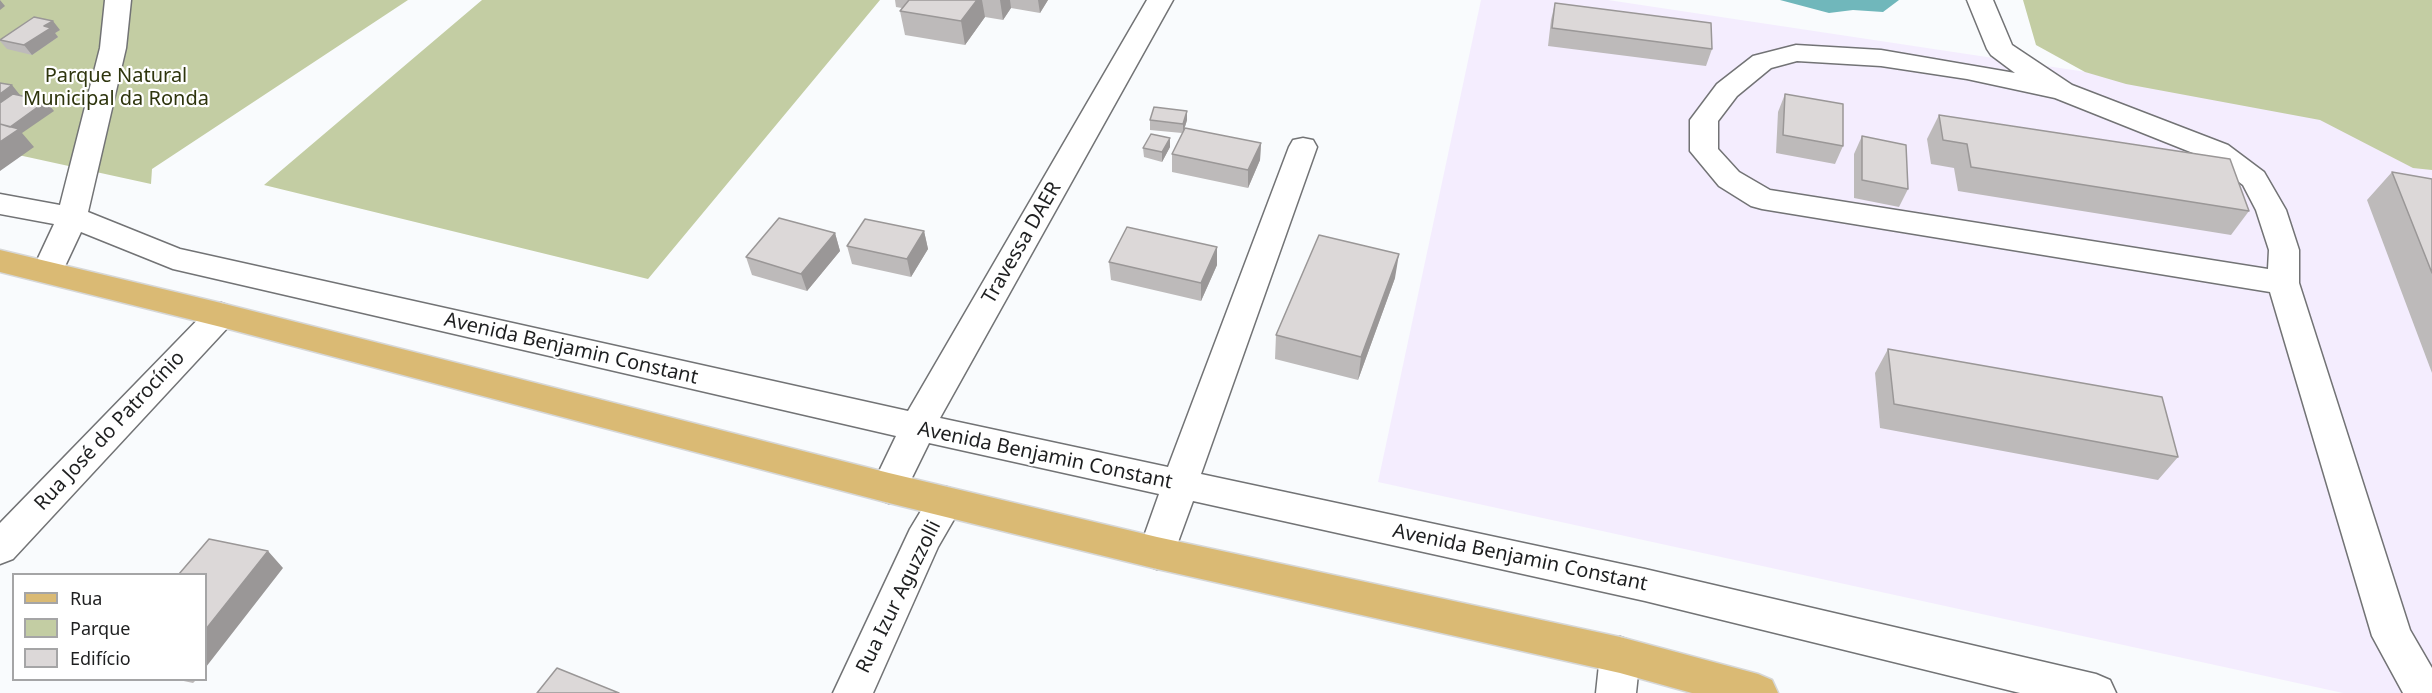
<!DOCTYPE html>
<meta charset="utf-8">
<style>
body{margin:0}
#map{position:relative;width:2432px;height:693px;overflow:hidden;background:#f9fbfd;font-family:"Noto Sans",sans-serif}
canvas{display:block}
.legend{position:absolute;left:12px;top:573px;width:195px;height:108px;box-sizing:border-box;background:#fff;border:2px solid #a5a5a6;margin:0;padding:8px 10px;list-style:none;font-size:18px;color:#1e1f20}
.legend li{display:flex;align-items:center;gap:12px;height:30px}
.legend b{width:30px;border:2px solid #a5a5a6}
</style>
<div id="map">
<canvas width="2432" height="693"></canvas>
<ul class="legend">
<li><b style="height:8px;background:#daba74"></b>Rua</li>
<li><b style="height:16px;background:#c3cda3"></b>Parque</li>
<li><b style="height:16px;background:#dcd8d8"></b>Edifício</li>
</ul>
</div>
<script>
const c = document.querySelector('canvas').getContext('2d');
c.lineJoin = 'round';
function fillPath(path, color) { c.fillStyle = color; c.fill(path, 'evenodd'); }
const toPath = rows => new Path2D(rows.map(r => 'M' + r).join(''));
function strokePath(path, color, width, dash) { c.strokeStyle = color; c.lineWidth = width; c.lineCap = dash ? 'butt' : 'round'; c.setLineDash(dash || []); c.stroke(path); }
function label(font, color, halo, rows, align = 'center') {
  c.font = font + ' "Noto Sans",sans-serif'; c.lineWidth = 4.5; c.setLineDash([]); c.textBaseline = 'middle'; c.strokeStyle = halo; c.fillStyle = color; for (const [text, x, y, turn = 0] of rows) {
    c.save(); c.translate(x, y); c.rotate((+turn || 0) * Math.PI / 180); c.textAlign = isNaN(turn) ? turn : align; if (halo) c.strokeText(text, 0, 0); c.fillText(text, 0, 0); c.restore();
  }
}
const industrial = toPath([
 [1481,0,1608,0,2432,124,2432,693,2343,693,1378,482]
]);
const green = toPath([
 [0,0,408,0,152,169,151,184,0,151],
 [482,0,880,0,648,279,264,185],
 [2023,0,2432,0,2432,170,2413,168,2320,120,2126,84,2085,72,2036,45]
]);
const water = toPath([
 [1780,0,1899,0,1883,12,1853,10,1829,13]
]);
const minor = toPath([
 [105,0,131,0,126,48,88,212,180,249,908,411,1147,0,1173,0,940,418,1168,467,1289,147,1293,140,1303,138,1313,140,1317,147,1201,474,1645,569,2096,674,2110,680,2116,693,2020,693,1645,601,1193,501,1170,564,1157,569,1144,564,1138,553,1159,494,929,443,902,498,889,503,876,498,871,488,896,436,173,269,81,232,59,279,48,282,37,279,32,271,54,224,0,214,0,194,60,205,100,48,105,0],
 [1967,0,1993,0,2012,45,2072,85,2228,145,2264,172,2286,210,2299,250,2299,283,2410,630,2432,668,2432,693,2403,693,2372,636,2270,292,1762,209,1751,206,1719,186,1690,151,1690,120,1717,84,1753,56,1796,45,1881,50,2015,73,1991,55,1987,49,1967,0],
 [1797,61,1881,66,1967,79,2055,98,2208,159,2243,185,2256,210,2269,250,2268,269,1770,190,1739,172,1718,149,1718,121,1737,96,1771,68,1797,61],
 [221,303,232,307,237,315,232,323,13,559,0,564,0,523,210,307,221,303],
 [946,487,959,491,964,502,938,547,873,693,833,693,910,529,933,491,946,487],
 [1620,637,1634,642,1640,655,1636,693,1596,693,1600,655,1606,642,1620,637]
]);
const major = toPath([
 [0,250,221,303,889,473,1157,537,1620,637,1758,674,1772,680,1778,693,1692,693,1620,673,1157,569,889,503,221,327,0,272,0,250]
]);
const wall = toPath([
 [895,0,1048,0,1040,13,1011,8,1003,20,985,17,965,45,905,35,900,11,902,8,896,7],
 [1555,3,1712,49,1706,66,1548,46,1551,20],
 [60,30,55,33,58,37,32,55,7,49,0,41,0,39],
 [1785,94,1843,146,1835,164,1776,153,1778,112],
 [1187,111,1187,120,1184,130,1261,143,1260,160,1248,188,1172,172,1172,154,1182,133,1150,130,1150,120],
 [1939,115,2249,211,2231,235,1958,191,1954,168,1931,164,1927,139],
 [1862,136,1908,189,1899,207,1854,198,1854,154],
 [1170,138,1170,147,1162,162,1144,157,1143,148],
 [2392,172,2432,179,2432,373,2367,200],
 [924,231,928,249,911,277,852,264,847,246],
 [835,233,840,251,807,291,752,275,746,257],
 [1217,247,1217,265,1201,301,1111,280,1109,262],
 [1395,278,1358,380,1275,359,1276,335],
 [1888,349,2178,457,2158,480,1880,428,1875,373],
 [179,680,196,680,193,683]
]);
const shadedWall = toPath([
 [0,0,5,6,0,10],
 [977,0,982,0,985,17,965,45,961,21],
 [1000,0,1010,0,1011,8,1003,20],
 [1038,0,1048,0,1040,13],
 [53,21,60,30,55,33,58,37,32,55,24,45,44,26],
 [12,85,20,95,0,109,0,94],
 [46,101,54,111,22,133,34,147,0,171,0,142,3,132],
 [1187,111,1187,120,1183,133,1183,124],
 [1170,138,1170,147,1162,162,1162,152],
 [1261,143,1260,160,1248,188,1248,170],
 [924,231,928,249,911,277,907,259],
 [835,233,840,251,807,291,801,274],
 [1217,247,1217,265,1201,301,1201,283],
 [1399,254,1395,278,1358,380,1361,357],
 [268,551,283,568,206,667,206,629]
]);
const building = toPath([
 [909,0,977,0,961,21,900,11,909,0],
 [1555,3,1711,23,1712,49,1552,28,1555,3],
 [34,17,53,21,44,26,51,28,24,45,0,40,34,17],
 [0,83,12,85,0,94,0,83],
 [13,94,46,101,10,127,0,124,0,103,13,94],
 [1785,94,1843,104,1843,146,1783,135,1785,94],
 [1154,107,1187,111,1183,124,1150,120,1154,107],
 [1939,115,2230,159,2249,211,1971,167,1967,144,1943,140,1939,115],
 [0,124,19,129,0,142,0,124],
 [1185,128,1261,143,1248,170,1172,154,1185,128],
 [1151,134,1170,138,1162,152,1143,148,1151,134],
 [1862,136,1906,145,1908,189,1862,180,1862,136],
 [2392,172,2432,179,2432,273,2392,172],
 [779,218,835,233,801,274,746,257,779,218],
 [865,219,924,231,907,259,847,246,865,219],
 [1127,227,1217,247,1201,283,1109,262,1127,227],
 [1319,235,1399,254,1361,357,1276,335,1319,235],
 [1888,349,2162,397,2178,457,1894,404,1888,349],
 [209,539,268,551,206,629,206,574,179,574,209,539],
 [557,668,619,693,537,693,557,668]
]);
const parkNames = [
 ["Parque Natural",116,76],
 ["Municipal da Ronda",116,99]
];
const streetNames = [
 ["Travessa DAER",1022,243,-60],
 ["Avenida Benjamin Constant",571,349,13],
 ["Rua José do Patrocínio",110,431,-47],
 ["Avenida Benjamin Constant",1045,456,12],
 ["Avenida Benjamin Constant",1520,558,12],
 ["Rua Izur Aguzzolli",899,597,-64]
];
fillPath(industrial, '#f4edfe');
fillPath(green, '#c3cda3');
fillPath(water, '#70b7bb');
strokePath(minor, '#727375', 3);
strokePath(major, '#d6d7d7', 3);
fillPath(minor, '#fff');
fillPath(major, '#daba74');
fillPath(wall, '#bdbaba');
fillPath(shadedWall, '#9a9797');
fillPath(building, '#dcd8d8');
strokePath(building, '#9a9797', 1.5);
label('20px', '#2e350d', '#fff', parkNames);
label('20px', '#1e1f20', '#fff', streetNames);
</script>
